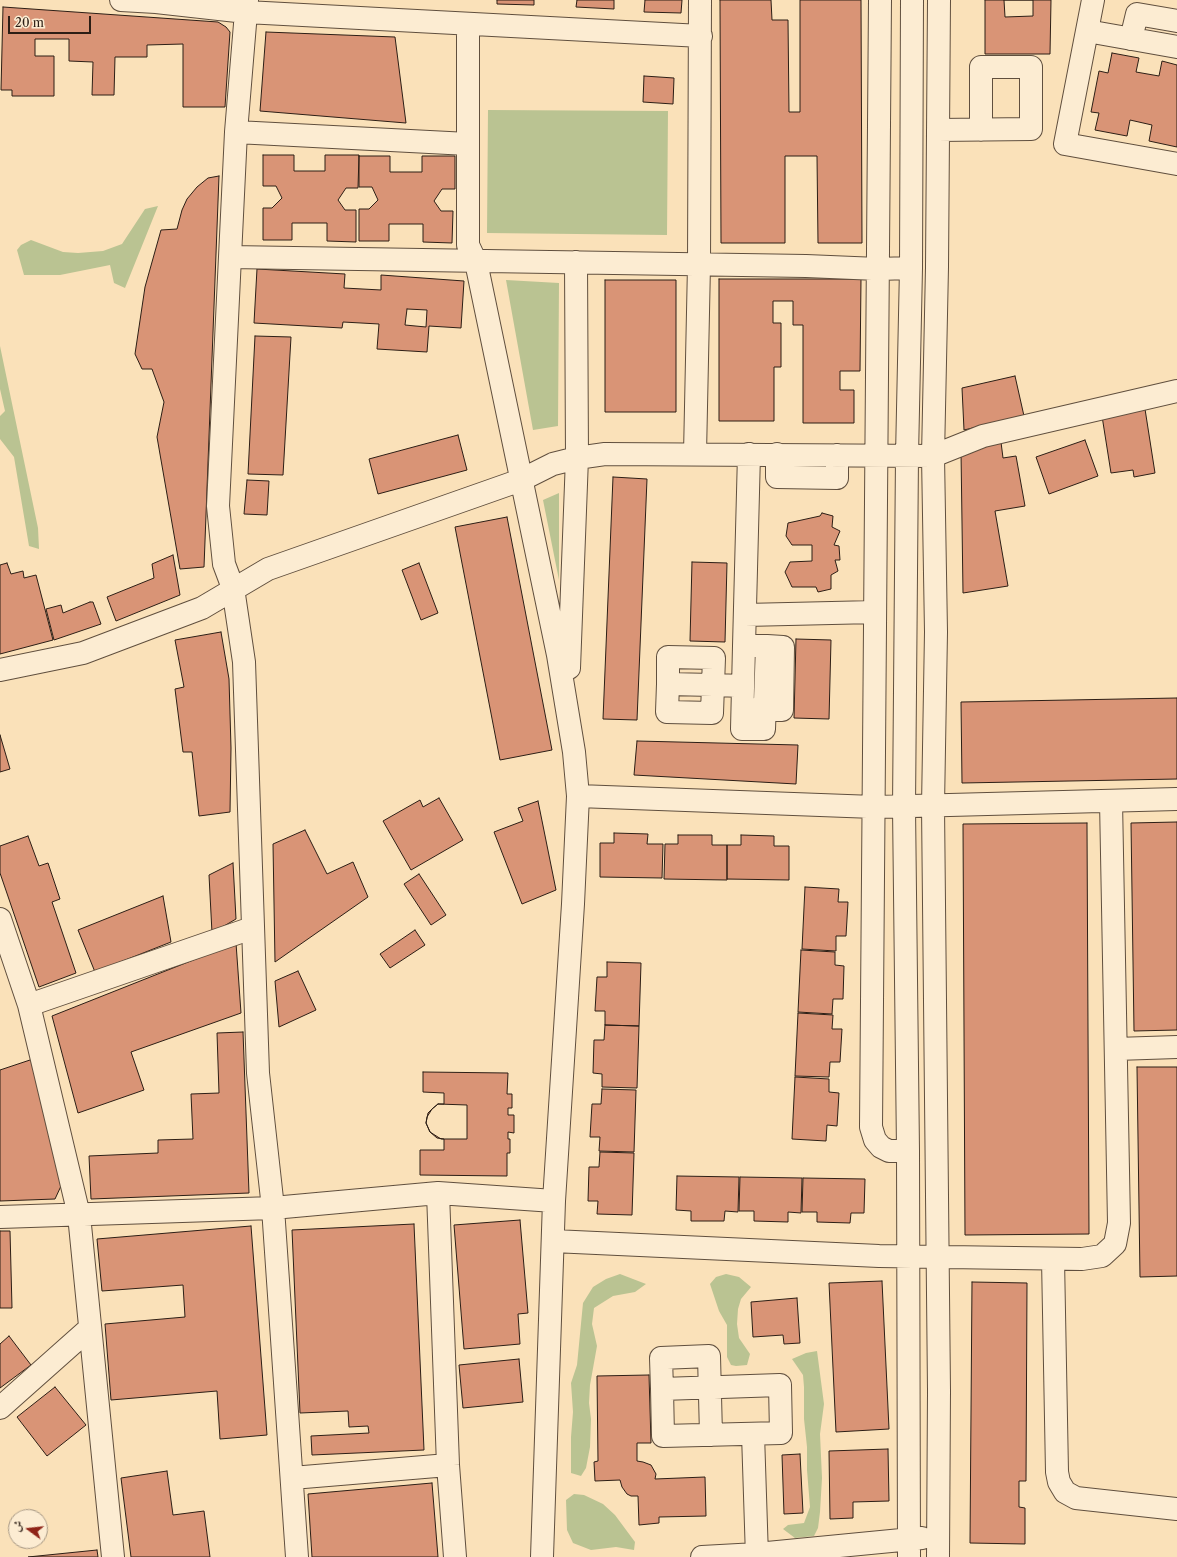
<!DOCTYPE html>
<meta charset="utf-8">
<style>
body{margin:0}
#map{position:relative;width:1177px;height:1557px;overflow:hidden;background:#fae1b9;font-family:"Libre Caslon Text",Amiri,serif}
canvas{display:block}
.north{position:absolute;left:8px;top:1509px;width:40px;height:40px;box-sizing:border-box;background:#fcecd2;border:1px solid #a99a86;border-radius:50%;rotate:285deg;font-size:11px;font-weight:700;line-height:16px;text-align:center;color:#2c1e15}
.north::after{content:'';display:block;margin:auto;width:14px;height:18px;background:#8f2418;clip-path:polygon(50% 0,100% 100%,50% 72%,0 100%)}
.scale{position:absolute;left:8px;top:16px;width:83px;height:18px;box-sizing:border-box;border:2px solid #2c1e15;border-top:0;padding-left:5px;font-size:12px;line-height:14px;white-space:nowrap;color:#2c1e15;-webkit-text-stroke:3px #fcecd2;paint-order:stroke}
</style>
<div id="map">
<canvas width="1177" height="1557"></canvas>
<div class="north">ش</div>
<div class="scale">20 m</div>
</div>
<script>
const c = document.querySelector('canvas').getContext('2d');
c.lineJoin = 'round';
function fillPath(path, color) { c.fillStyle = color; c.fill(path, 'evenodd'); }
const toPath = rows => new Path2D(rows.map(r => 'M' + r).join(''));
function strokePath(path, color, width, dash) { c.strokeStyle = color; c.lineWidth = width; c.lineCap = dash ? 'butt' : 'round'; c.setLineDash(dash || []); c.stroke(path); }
const green = toPath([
 [488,110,668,111,667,235,487,233],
 [158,206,125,288,114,283,110,265,60,275,24,275,17,250,21,245,31,240,63,252,78,253,103,251,122,244,145,209],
 [506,280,559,283,558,426,533,430],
 [0,346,38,528,39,549,29,546,14,457,0,439,0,416,5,411,0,389],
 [559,493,559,580,543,500],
 [620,1274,646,1284,635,1292,613,1296,594,1308,592,1324,597,1346,590,1385,589,1403,591,1419,590,1447,586,1468,581,1476,571,1473,571,1437,573,1412,571,1383,577,1365,583,1303,593,1287,606,1279],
 [726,1274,739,1277,751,1287,741,1299,738,1309,737,1324,739,1338,750,1354,747,1365,736,1366,731,1365,727,1357,727,1325,719,1311,710,1284,716,1277],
 [817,1351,824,1404,820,1434,822,1478,820,1512,818,1528,814,1536,795,1538,783,1529,788,1525,804,1523,810,1507,807,1470,807,1447,804,1419,804,1387,803,1375,792,1359,806,1353],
 [574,1494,584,1495,603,1504,615,1515,635,1542,634,1550,616,1547,591,1550,573,1543,567,1530,566,1500]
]);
const building = toPath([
 [497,0,534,0,534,5,497,4,497,0],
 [577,0,614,0,614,9,576,7,577,0],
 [645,0,682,0,681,13,644,12,645,0],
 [720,0,771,0,772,20,788,20,789,112,800,112,800,0,861,0,862,243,818,243,817,156,785,156,785,243,721,243,720,0],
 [985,0,1051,0,1050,54,985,54,985,0],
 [1004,0,1033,0,1033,16,1005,17,1004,0],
 [3,7,218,22,226,27,230,32,225,107,183,107,183,44,147,45,147,57,115,57,114,95,92,95,93,62,69,61,69,39,35,39,35,56,54,56,54,96,12,96,12,90,1,90,3,7],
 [266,32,395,37,406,123,260,111,266,32],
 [1112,53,1139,58,1136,72,1159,76,1162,61,1177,65,1177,147,1149,141,1152,125,1130,120,1127,136,1095,130,1099,113,1091,112,1099,71,1108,73,1112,53],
 [644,76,674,78,673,104,643,102,644,76],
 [263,155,294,155,294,171,325,171,325,155,359,155,358,188,346,188,338,200,345,210,356,210,356,242,327,241,327,223,292,223,292,240,263,240,263,208,272,208,282,198,276,186,263,186,263,155],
 [359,156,390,156,390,172,422,172,422,156,455,156,455,189,442,189,434,201,441,211,453,211,452,243,423,242,423,224,389,224,389,241,359,241,359,209,369,209,378,200,372,187,359,187,359,156],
 [219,176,204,567,180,569,157,437,164,402,152,369,142,369,135,354,145,287,161,230,177,229,182,210,187,199,197,187,208,178,219,176],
 [257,269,345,274,344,288,381,290,381,275,464,281,461,328,429,326,427,352,377,349,379,324,343,322,342,328,254,323,257,269],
 [719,279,861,279,860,371,840,371,840,390,854,390,854,423,803,423,803,325,793,325,793,301,773,301,773,323,781,323,781,367,774,367,774,421,719,421,719,279],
 [605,280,676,280,676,412,605,412,605,280],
 [407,309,427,310,426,327,405,325,407,309],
 [255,336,291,337,283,475,248,474,255,336],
 [1015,376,1024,416,964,430,962,388,1015,376],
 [1145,409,1155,473,1134,477,1133,470,1111,473,1102,416,1145,409],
 [458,435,467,470,378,494,369,459,458,435],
 [1085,440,1098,476,1049,494,1036,457,1085,440],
 [1001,442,1003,458,1016,456,1025,506,995,511,1008,586,963,593,961,452,1001,442],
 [613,477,647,479,637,720,603,719,613,477],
 [247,480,269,481,267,515,244,514,247,480],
 [822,513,833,516,832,527,840,531,834,545,839,546,840,560,835,560,838,571,831,575,831,589,818,592,816,587,792,587,785,572,790,562,812,561,812,545,792,545,786,536,788,523,820,516,822,513],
 [507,517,552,750,500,760,455,527,507,517],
 [173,555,180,595,116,621,107,597,154,578,152,564,173,555],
 [692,562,727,563,725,642,690,641,692,562],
 [7,563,11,574,23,571,24,578,36,575,53,640,0,654,0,565,7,563],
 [419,563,438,613,421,620,402,570,419,563],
 [90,602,93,602,101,624,54,640,46,609,61,605,63,613,90,602],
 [221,632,229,679,231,748,230,812,199,816,192,752,183,752,175,689,184,687,175,640,221,632],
 [796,639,831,640,829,719,794,718,796,639],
 [1177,698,1177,779,962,783,961,702,1177,698],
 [0,735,10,769,0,772,0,735],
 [637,741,798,745,796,784,634,775,637,741],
 [439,798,463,840,411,870,383,821,420,800,423,807,439,798],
 [538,801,556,890,522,904,494,832,523,821,518,808,538,801],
 [1177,822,1177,1030,1134,1031,1131,823,1177,822],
 [1087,823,1089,1234,965,1235,963,824,1087,823],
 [305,830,327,874,353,862,368,897,275,962,273,844,305,830],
 [614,833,648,834,647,844,663,844,662,878,600,877,600,843,614,843,614,833],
 [678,835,712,835,712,845,727,845,727,880,664,879,665,844,678,844,678,835],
 [741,835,774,836,774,846,789,846,789,880,727,879,727,845,741,845,741,835],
 [28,836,39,866,48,863,60,899,52,902,76,973,39,987,0,873,0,846,28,836],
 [233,863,236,919,212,933,209,875,233,863],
 [419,874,446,915,431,925,404,884,419,874],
 [805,887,839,889,838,902,848,902,846,936,836,936,836,951,802,949,805,887],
 [163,896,171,942,95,972,78,930,163,896],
 [415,930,425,945,390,968,380,954,415,930],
 [236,943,241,1013,131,1052,144,1090,78,1113,52,1016,236,943],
 [801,950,835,952,835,965,844,966,843,999,833,999,832,1014,798,1012,801,950],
 [607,962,641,963,639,1026,605,1025,605,1011,595,1011,597,977,607,977,607,962],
 [298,971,316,1010,279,1027,275,981,298,971],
 [798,1013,833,1015,832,1029,842,1029,840,1062,830,1062,829,1077,795,1076,798,1013],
 [605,1025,639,1026,637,1088,602,1087,602,1074,593,1073,594,1040,604,1040,605,1025],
 [243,1032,249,1193,91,1199,89,1156,158,1153,158,1140,193,1139,191,1094,219,1093,217,1033,243,1032],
 [33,1059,61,1186,55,1199,0,1201,0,1070,33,1059],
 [1137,1067,1177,1067,1177,1276,1140,1277,1137,1067],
 [423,1072,508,1073,507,1094,512,1094,512,1108,508,1108,508,1115,514,1115,514,1133,508,1132,508,1139,510,1139,510,1153,507,1153,507,1176,420,1175,420,1150,444,1150,444,1139,437,1138,430,1132,426,1123,428,1113,432,1109,438,1104,444,1104,444,1093,423,1092,423,1072],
 [795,1077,829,1079,829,1092,839,1093,837,1126,827,1125,826,1141,792,1139,795,1077],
 [602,1089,636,1090,634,1152,599,1151,600,1137,590,1137,592,1104,601,1104,602,1089],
 [438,1104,467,1105,467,1139,441,1139,430,1132,426,1123,427,1117,432,1109,438,1104],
 [600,1152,634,1153,632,1215,597,1214,598,1201,588,1201,589,1167,599,1167,600,1152],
 [677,1176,739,1177,738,1212,725,1211,724,1221,691,1221,691,1211,676,1210,677,1176],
 [740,1177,802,1178,801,1213,788,1212,788,1222,754,1221,754,1211,739,1211,740,1177],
 [803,1178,865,1179,864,1213,851,1213,850,1223,817,1222,817,1212,802,1212,803,1178],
 [520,1220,528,1313,518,1314,520,1344,464,1349,454,1225,520,1220],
 [414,1224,424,1450,312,1455,311,1436,369,1433,368,1426,349,1427,348,1411,300,1413,292,1230,414,1224],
 [251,1226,267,1435,220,1439,217,1391,111,1400,105,1324,185,1317,183,1285,102,1291,97,1239,251,1226],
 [0,1231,10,1231,12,1308,0,1308,0,1231],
 [882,1281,889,1429,836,1432,829,1283,882,1281],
 [972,1282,1027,1283,1026,1481,1019,1481,1019,1507,1025,1508,1025,1544,970,1543,972,1282],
 [797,1298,800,1343,784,1344,783,1335,753,1337,751,1302,797,1298],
 [9,1336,31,1365,0,1388,0,1344,9,1336],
 [519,1359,523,1402,463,1408,459,1365,519,1359],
 [649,1375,651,1443,637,1443,637,1461,643,1462,651,1465,656,1474,655,1479,705,1477,706,1516,659,1517,659,1523,639,1525,638,1496,631,1496,627,1494,622,1487,620,1480,595,1481,594,1462,598,1461,597,1376,649,1375],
 [55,1387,86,1425,47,1456,17,1417,55,1387],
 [888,1449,889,1501,853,1502,853,1518,830,1519,829,1451,888,1449],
 [800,1454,803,1513,784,1514,782,1455,800,1454],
 [167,1471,173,1515,204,1511,210,1557,131,1557,121,1478,167,1471],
 [432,1483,438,1557,312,1557,308,1494,432,1483],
 [97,1550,98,1557,28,1557,97,1550]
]);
const minor = toPath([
 [121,0,156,2,246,12,701,36],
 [247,0,236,132,218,506,224,564,233,588,244,662,258,1073,273,1208,297,1557],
 [880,0,871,1127,875,1140,881,1147,889,1151,908,1151],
 [1093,0,1065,144,1177,164],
 [468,24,468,245,476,262,558,655,574,752,578,796,573,904,554,1201,542,1557],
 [1087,31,1177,47],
 [1131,39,1137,14,1177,21],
 [938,130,1031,129,1031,67,981,67,981,130],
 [236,132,468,144],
 [230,257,806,266,878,269,911,268],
 [695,454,699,265,700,0],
 [777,454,777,477,837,478,837,455],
 [745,615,875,612],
 [744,646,767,646,764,729,742,729,744,646,749,454],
 [569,668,577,458,576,262],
 [0,670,83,653,202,608,268,569,521,480,553,464,577,458,605,454,933,456,983,436,1177,391],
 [668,684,667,712,712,713,713,685,714,658,668,657,668,684,713,685,743,686],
 [750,709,782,710,783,647,767,646],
 [578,796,874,807,1177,799],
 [0,919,29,1005,79,1215,113,1557],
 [29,1005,252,928],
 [1116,1049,1177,1047],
 [438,1193,448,1465,455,1557],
 [0,1217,273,1208,438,1193,554,1201],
 [553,1241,879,1256,1082,1259,1102,1256,1115,1244,1119,1223,1111,801],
 [1053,1259,1057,1472,1059,1482,1065,1492,1076,1498,1177,1509],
 [780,1385,781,1433,663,1436,662,1389,780,1385],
 [662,1389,661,1358,709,1356,711,1435],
 [0,1408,90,1328],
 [753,1434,757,1557],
 [292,1478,448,1465],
 [702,1557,757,1554,922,1538],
 [909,1557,908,1151,904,807,907,456,911,268,912,0],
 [938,1557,939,1391,933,806,936,632,933,456,937,267,939,0]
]);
fillPath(green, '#bac392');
fillPath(building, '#d99476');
strokePath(building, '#2c1e15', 1);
strokePath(minor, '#604f3e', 24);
strokePath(minor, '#fcecd2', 22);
</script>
